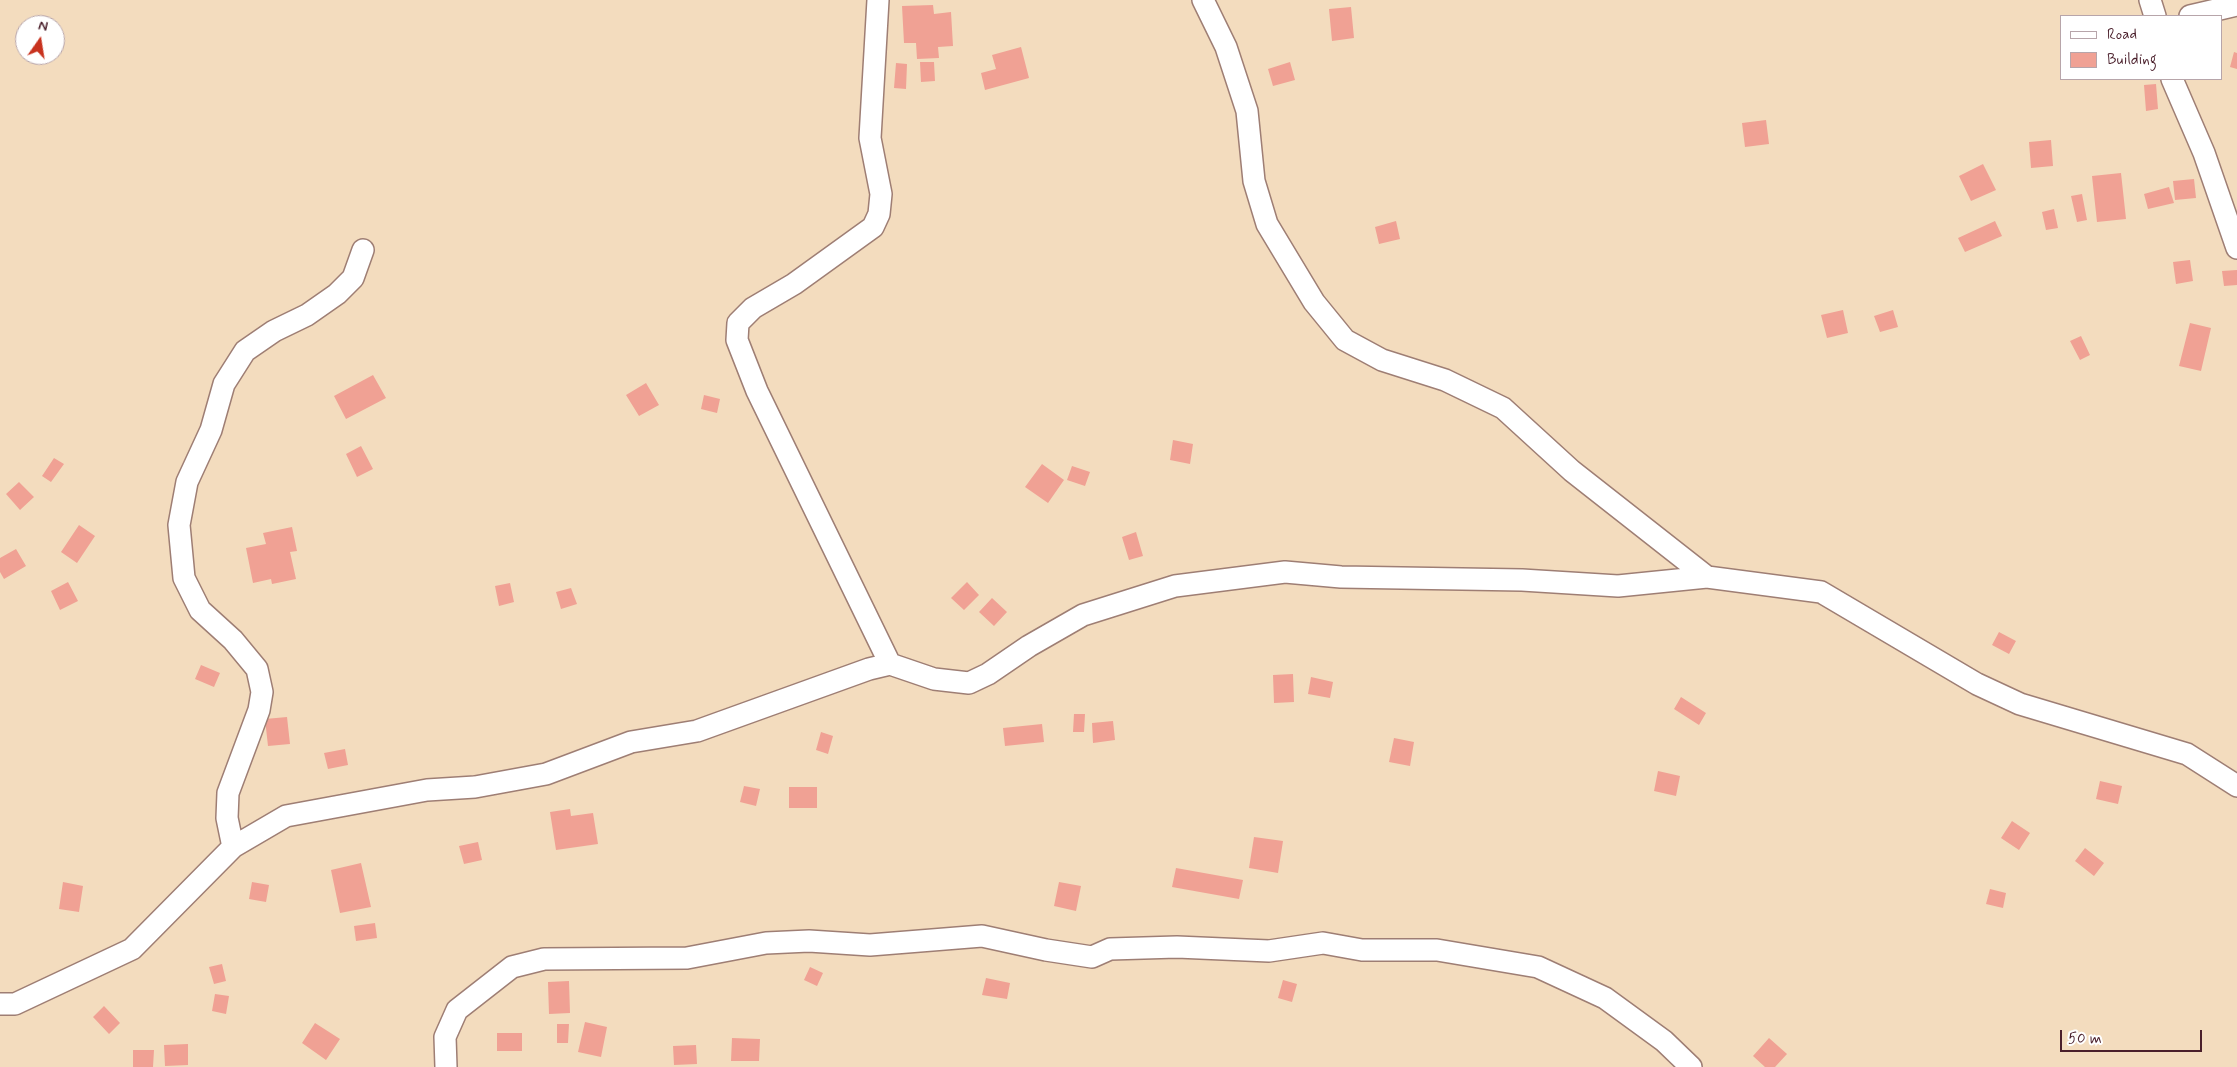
<!DOCTYPE html>
<style>
body{margin:0}
#map{position:relative;width:2237px;height:1067px;overflow:hidden;background:#f3dcbe;font-family:Mynerve,sans-serif}
canvas{display:block}
.legend{position:absolute;left:2060px;top:15px;width:162px;height:65px;box-sizing:border-box;background:#fff;border:1px solid #b7a5aa;margin:0;padding:6px 9px;list-style:none;font-size:15px;color:#4a1f2b}
.legend li{display:flex;align-items:center;gap:10px;height:25px}
.legend b{width:25px;border:1px solid #b7a5aa}
.north{position:absolute;left:15px;top:15px;width:50px;height:50px;box-sizing:border-box;background:#fff;border:1px solid #b7a5aa;border-radius:50%;rotate:13deg;font-size:14px;font-weight:700;line-height:20px;text-align:center;color:#4a1f2b}
.north::after{content:'';display:block;margin:auto;width:18px;height:22px;background:#c8321e;clip-path:polygon(50% 0,100% 100%,50% 72%,0 100%)}
.scale{position:absolute;left:2060px;top:1030px;width:142px;height:22px;box-sizing:border-box;border:2px solid #4a1f2b;border-top:0;padding-left:6px;font-size:15px;line-height:18px;white-space:nowrap;color:#4a1f2b;-webkit-text-stroke:4px #fff;paint-order:stroke}
</style>
<div id="map">
<canvas width="2237" height="1067"></canvas>
<ul class="legend">
<li><b style="height:6px;background:#fff"></b>Road</li>
<li><b style="height:14px;background:#f0a194"></b>Building</li>
</ul>
<div class="north">N</div>
<div class="scale">50 m</div>
</div>
<script>
const c = document.querySelector('canvas').getContext('2d');
c.lineJoin = 'round';
function fillPath(path, color) { c.fillStyle = color; c.fill(path, 'evenodd'); }
const toPath = rows => new Path2D(rows.map(r => 'M' + r).join(''));
function strokePath(path, color, width, dash) { c.strokeStyle = color; c.lineWidth = width; c.lineCap = dash ? 'butt' : 'round'; c.setLineDash(dash || []); c.stroke(path); }
const building = toPath([
 [933,5,934,14,951,12,953,46,938,47,939,58,917,59,916,43,904,43,902,6],
 [1351,7,1354,38,1332,41,1329,9],
 [1021,47,1029,78,985,90,981,73,996,69,992,55],
 [2234,52,2237,53,2237,69,2230,67],
 [920,62,934,62,935,81,921,82],
 [1290,62,1295,80,1273,86,1268,69],
 [896,63,907,64,906,89,894,88],
 [2156,84,2158,109,2146,111,2144,85],
 [1766,120,1769,144,1745,147,1742,123],
 [2051,140,2053,166,2031,168,2029,142],
 [1983,164,1996,190,1971,201,1959,176],
 [2121,173,2126,219,2097,222,2092,176],
 [2194,179,2196,198,2175,200,2173,181],
 [2169,187,2174,203,2148,209,2144,194],
 [2082,194,2087,220,2077,222,2071,196],
 [2054,209,2058,228,2046,230,2042,212],
 [1396,221,1400,239,1379,244,1375,227],
 [1995,221,2002,236,1965,252,1958,238],
 [2190,260,2193,281,2176,284,2173,262],
 [2237,270,2237,285,2224,286,2222,271],
 [1843,310,1848,333,1827,338,1821,315],
 [1893,310,1898,327,1880,332,1874,316],
 [2190,323,2211,328,2201,371,2179,366],
 [2081,336,2090,355,2080,360,2070,341],
 [373,375,386,398,346,419,334,396],
 [646,383,659,405,639,416,626,395],
 [704,395,720,399,717,413,701,409],
 [1173,440,1193,444,1190,464,1170,460],
 [361,446,373,469,357,477,346,454],
 [54,458,64,464,51,482,42,476],
 [1042,464,1064,480,1048,503,1025,487],
 [1072,466,1090,472,1085,486,1067,480],
 [19,482,34,497,20,510,6,494],
 [79,525,95,536,77,563,61,552],
 [292,527,297,551,290,552,296,579,272,584,271,579,253,583,246,548,266,544,263,533],
 [1136,532,1143,556,1129,560,1122,537],
 [16,549,26,566,4,579,0,572,0,558],
 [68,582,78,601,60,610,51,591],
 [967,582,979,595,964,610,951,598],
 [510,583,514,602,499,606,495,586],
 [571,588,577,604,561,609,556,592],
 [992,598,1007,612,994,626,979,612],
 [1999,632,2016,641,2009,654,1992,645],
 [201,665,220,673,214,687,195,679],
 [1293,674,1294,702,1274,703,1273,675],
 [1311,677,1333,682,1330,698,1308,694],
 [1681,697,1706,713,1699,725,1674,709],
 [1074,714,1085,714,1084,732,1073,732],
 [287,717,290,744,268,746,265,719],
 [1113,721,1115,740,1093,743,1092,723],
 [1042,724,1044,742,1005,746,1003,728],
 [821,732,833,736,828,754,816,750],
 [1394,738,1414,742,1410,766,1389,762],
 [345,749,348,765,328,769,324,753],
 [1658,771,1680,776,1676,796,1654,791],
 [2100,781,2122,786,2118,804,2096,799],
 [744,786,760,789,756,806,740,802],
 [789,787,817,787,817,808,789,808],
 [570,809,571,816,593,813,598,844,556,850,550,812],
 [2012,821,2030,833,2019,850,2001,838],
 [1254,837,1283,841,1278,873,1249,868],
 [478,842,482,860,464,864,459,846],
 [2085,848,2104,863,2094,876,2075,861],
 [361,863,371,907,340,913,331,870],
 [1176,868,1243,880,1239,899,1172,887],
 [63,882,83,886,79,912,59,909],
 [252,882,269,885,266,902,249,899],
 [1059,882,1081,886,1076,911,1054,906],
 [1990,889,2006,893,2003,908,1986,904],
 [375,923,377,938,356,941,354,926],
 [222,964,226,981,214,984,209,967],
 [810,967,823,973,817,986,804,980],
 [986,978,1010,983,1007,999,982,995],
 [1283,980,1297,984,1292,1002,1278,998],
 [569,981,570,1013,549,1014,548,982],
 [215,994,229,996,226,1014,212,1011],
 [104,1006,120,1023,109,1034,93,1017],
 [585,1022,607,1027,601,1057,578,1052],
 [315,1023,340,1039,326,1060,302,1043],
 [557,1024,569,1024,568,1043,557,1043],
 [497,1033,522,1033,522,1051,497,1051],
 [732,1038,760,1039,759,1061,731,1061],
 [1769,1038,1787,1054,1775,1067,1765,1067,1753,1056],
 [188,1044,188,1065,165,1066,164,1045],
 [696,1045,697,1064,674,1065,673,1046],
 [133,1050,154,1050,153,1067,133,1067]
]);
const minor = toPath([
 [878,0,870,138,881,194,879,214,873,227,794,284,753,308,738,323,737,340,757,391,890,664],
 [1203,0,1226,47,1247,111,1254,181,1267,224,1314,302,1345,340,1382,360,1445,380,1503,408,1572,471,1707,577],
 [2150,0,2155,16],
 [2190,16,2237,5],
 [2172,79,2204,153,2237,248],
 [233,847,227,818,228,793,259,710,262,692,257,669,233,640,200,610,184,578,179,525,187,482,211,430,224,384,245,351,274,331,307,315,337,294,353,278,363,250],
 [0,1004,15,1004,132,949,233,847,286,816,427,790,475,787,546,774,631,742,697,731,869,669,890,664,934,679,969,683,988,674,1029,646,1083,615,1175,586,1285,572,1341,577,1522,580,1618,586,1707,577,1821,592,1977,684,2020,704,2187,754,2237,786],
 [446,1067,445,1037,457,1010,512,967,544,959,687,958,766,943,809,941,870,945,982,936,1046,950,1092,957,1110,949,1177,947,1269,951,1323,943,1362,950,1437,950,1538,967,1605,998,1664,1041,1691,1067]
]);
fillPath(building, '#f0a194');
strokePath(minor, '#9e7e74', 24);
strokePath(minor, '#fff', 21);
</script>
